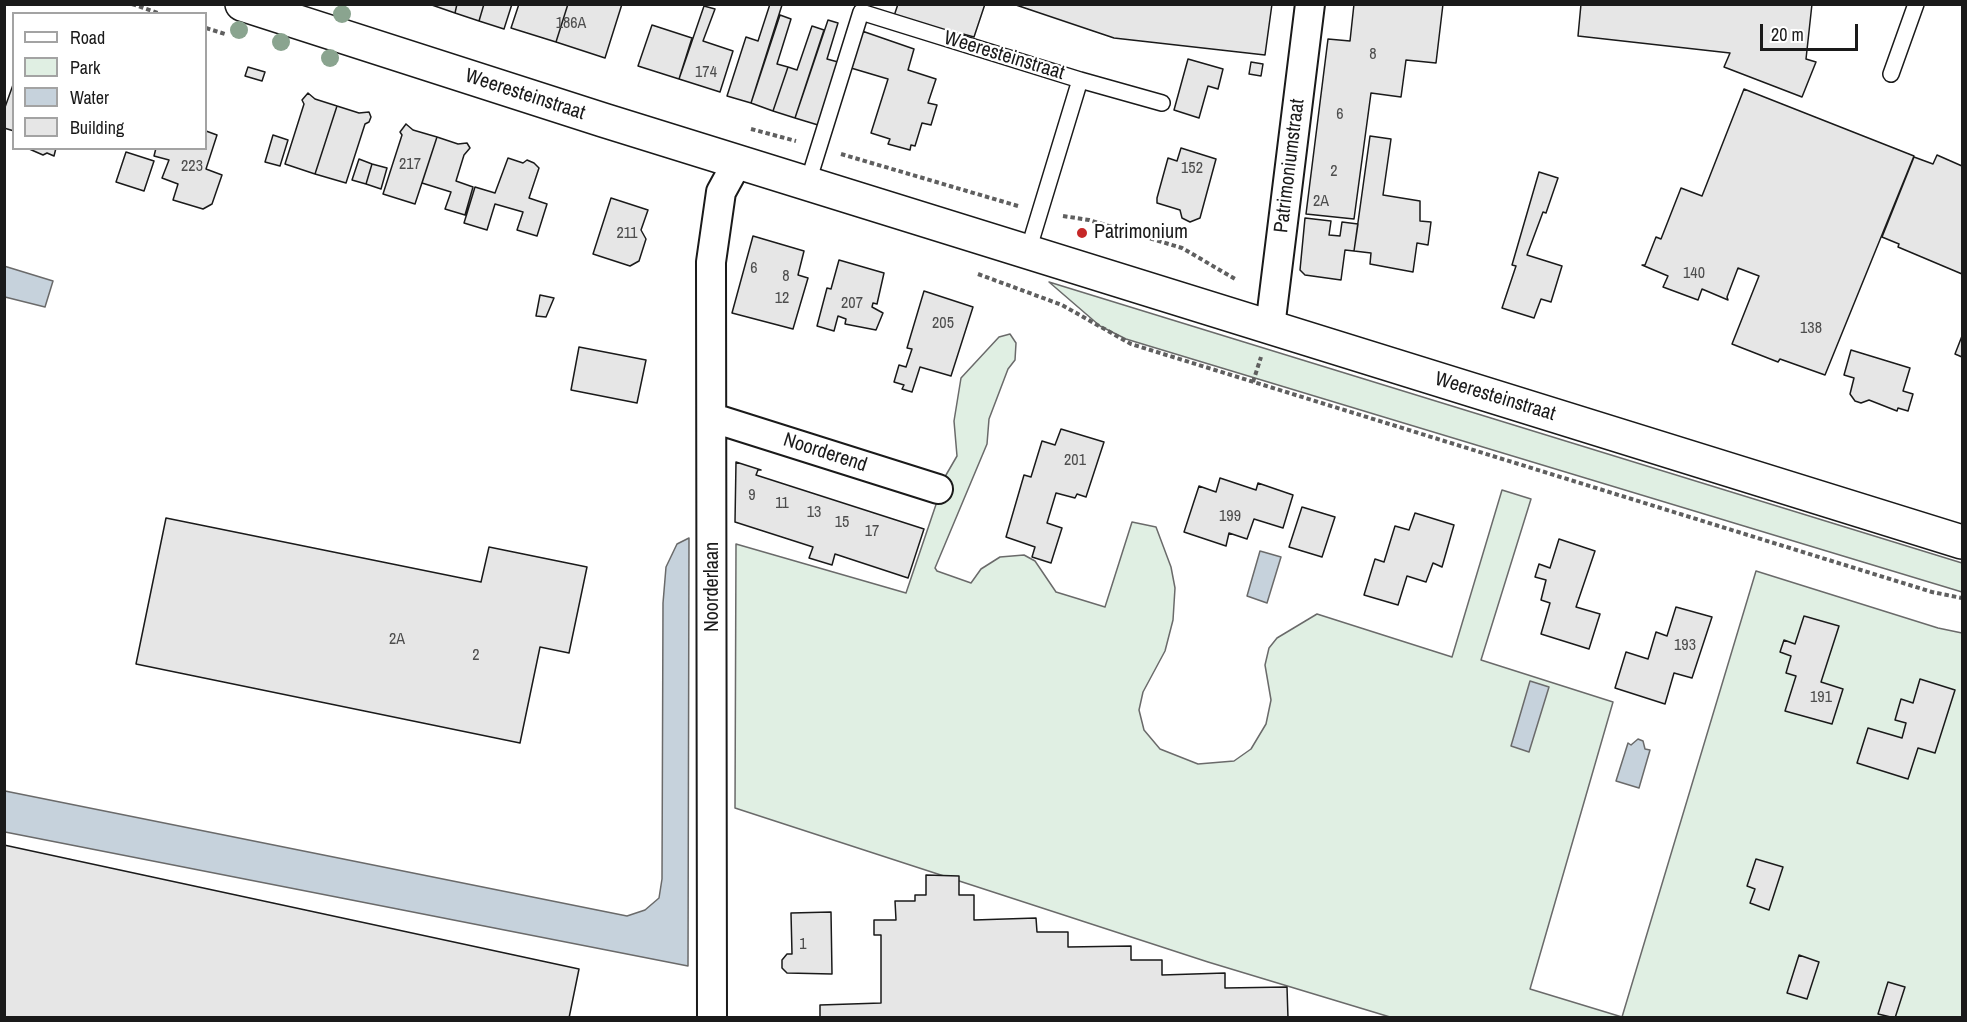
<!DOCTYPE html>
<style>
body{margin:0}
#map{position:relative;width:1967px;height:1022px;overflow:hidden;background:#fff;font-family:"Archivo Narrow",sans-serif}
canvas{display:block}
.frame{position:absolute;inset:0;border:6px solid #1a1a1a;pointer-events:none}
.legend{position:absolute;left:12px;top:12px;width:195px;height:138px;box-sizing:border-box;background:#fff;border:2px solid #a3a3a3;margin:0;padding:8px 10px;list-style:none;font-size:18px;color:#1a1a1a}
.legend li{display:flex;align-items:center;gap:12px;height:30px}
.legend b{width:30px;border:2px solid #a3a3a3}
.scale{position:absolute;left:1760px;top:24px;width:98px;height:27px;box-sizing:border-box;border:3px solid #1a1a1a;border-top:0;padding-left:8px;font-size:18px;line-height:21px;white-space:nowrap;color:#1a1a1a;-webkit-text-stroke:4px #fff;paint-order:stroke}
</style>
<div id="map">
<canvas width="1967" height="1022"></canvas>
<div class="frame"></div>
<ul class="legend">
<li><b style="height:8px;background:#fff"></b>Road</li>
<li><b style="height:16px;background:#e0efe3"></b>Park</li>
<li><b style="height:16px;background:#c6d2dc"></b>Water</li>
<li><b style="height:16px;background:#e6e6e6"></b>Building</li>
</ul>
<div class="scale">20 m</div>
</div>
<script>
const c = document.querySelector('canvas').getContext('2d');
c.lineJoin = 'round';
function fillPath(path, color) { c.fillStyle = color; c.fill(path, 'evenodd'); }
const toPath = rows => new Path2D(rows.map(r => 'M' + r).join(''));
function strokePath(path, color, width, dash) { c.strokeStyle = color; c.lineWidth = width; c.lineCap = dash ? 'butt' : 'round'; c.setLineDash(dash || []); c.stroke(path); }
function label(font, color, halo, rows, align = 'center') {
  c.font = font + ' "Archivo Narrow",sans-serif'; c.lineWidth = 4.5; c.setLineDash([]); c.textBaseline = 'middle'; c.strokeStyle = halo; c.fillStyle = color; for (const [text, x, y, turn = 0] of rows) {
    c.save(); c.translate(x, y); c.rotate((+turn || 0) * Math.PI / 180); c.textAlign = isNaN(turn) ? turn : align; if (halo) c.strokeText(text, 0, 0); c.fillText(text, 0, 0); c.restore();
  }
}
const green = toPath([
 [1049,282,1962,563,1962,592,1126,339,1100,326,1049,282],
 [1010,334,1016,343,1015,360,1008,369,989,419,987,444,935,568,937,571,971,583,981,569,1000,557,1024,555,1035,561,1056,592,1105,607,1132,522,1156,527,1171,567,1175,588,1173,620,1165,651,1143,692,1139,710,1144,730,1160,749,1198,764,1234,761,1251,749,1266,724,1271,700,1265,665,1269,648,1277,638,1317,614,1452,657,1502,490,1531,499,1481,660,1613,702,1530,989,1622,1017,1756,571,1938,628,1962,633,1962,1017,1390,1017,1208,962,735,808,736,544,906,593,946,475,957,456,954,421,961,378,999,337,1010,334]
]);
const water = toPath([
 [4,266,53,281,45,307,5,297,4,266],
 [689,538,688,966,5,832,5,791,627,916,645,910,659,898,662,879,663,603,666,567,677,544,689,538],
 [1260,551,1281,557,1267,603,1247,596,1260,551],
 [1530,681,1549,687,1529,752,1511,746,1530,681],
 [1638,739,1643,741,1645,749,1650,750,1639,788,1616,781,1628,743,1631,745,1638,739]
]);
const building = toPath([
 [429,4,457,4,455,13,429,4],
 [457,4,484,4,479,21,455,13,457,4],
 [484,4,512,4,504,29,479,21,484,4],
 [519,4,568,4,556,42,511,28,519,4],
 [568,4,622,4,605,58,556,42,568,4],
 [770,4,782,5,751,103,727,96,746,37,758,41,770,4],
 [898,4,985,4,974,37,963,34,962,38,894,16,898,4],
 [1013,4,1272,4,1265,55,1114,38,1013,4],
 [1354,4,1443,4,1436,63,1406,60,1401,97,1371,93,1354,219,1306,214,1328,39,1350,41,1354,4],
 [1581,4,1812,4,1806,59,1816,62,1802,97,1724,67,1730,53,1578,36,1581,4],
 [704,6,715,9,703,41,733,51,720,92,679,79,704,6],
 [780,15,791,19,777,64,788,67,773,111,751,103,780,15],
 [828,20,838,23,827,59,838,62,818,125,795,118,828,20],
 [652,25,692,38,679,79,638,66,652,25],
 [812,26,824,30,795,118,773,111,788,67,797,70,812,26],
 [862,31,914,49,908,70,936,79,928,103,937,105,931,125,922,123,915,146,911,145,910,150,888,144,890,139,871,133,888,79,851,68,862,31],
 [1188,59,1223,69,1218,89,1208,86,1199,118,1174,110,1188,59],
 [1251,62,1263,64,1261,76,1249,74,1251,62],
 [248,67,265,72,262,81,245,76,248,67],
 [14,82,14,131,4,128,4,110,14,82],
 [1744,89,1914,156,1825,375,1780,359,1778,362,1732,344,1759,276,1738,268,1727,297,1728,300,1702,289,1698,300,1663,287,1668,276,1642,265,1645,265,1656,237,1661,239,1681,188,1702,196,1744,89],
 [308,93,315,99,337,106,315,174,285,164,304,104,302,100,308,93],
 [337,106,359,113,369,112,371,117,369,122,365,124,346,183,315,174,337,106],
 [406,124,413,130,437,137,415,204,383,194,402,135,400,132,406,124],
 [206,131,217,135,206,169,222,175,212,204,203,209,173,200,178,184,162,178,169,160,154,156,156,148,206,148,206,131],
 [273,135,288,140,280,166,265,162,273,135],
 [1370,136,1391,139,1383,195,1420,201,1420,221,1431,222,1428,245,1417,243,1413,272,1370,264,1371,253,1354,251,1370,136],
 [437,137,458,144,467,143,470,148,464,155,456,181,473,187,465,215,445,209,451,192,422,183,437,137],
 [27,148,56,148,54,156,47,153,43,155,27,148],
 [1181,148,1216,159,1200,218,1190,222,1182,218,1180,210,1157,203,1157,198,1168,158,1177,161,1181,148],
 [126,152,154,161,144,191,116,182,126,152],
 [1937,155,1962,166,1962,274,1898,247,1899,244,1882,237,1914,157,1933,164,1937,155],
 [508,158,523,163,527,160,534,163,539,168,529,198,547,204,537,236,517,230,523,212,495,204,487,230,464,223,475,187,495,193,508,158],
 [359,159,372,164,366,184,352,180,359,159],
 [372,164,387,168,381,189,366,184,372,164],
 [1539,172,1558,178,1546,213,1543,212,1527,255,1562,266,1551,302,1541,299,1534,318,1502,308,1516,266,1512,265,1539,172],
 [611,198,648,210,641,230,646,239,639,261,630,266,593,254,611,198],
 [1305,218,1331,221,1329,235,1340,236,1342,222,1358,224,1354,251,1345,250,1341,280,1305,275,1300,270,1305,218],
 [753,236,804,251,798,275,808,278,793,329,732,313,753,236],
 [839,260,884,273,877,304,873,303,872,307,883,313,876,330,845,324,846,319,838,316,834,331,817,326,827,288,831,289,839,260],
 [924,291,973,307,951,376,920,367,912,392,902,389,904,385,894,382,899,365,906,367,912,349,907,348,924,291],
 [540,295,554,298,546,317,536,316,540,295],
 [1962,336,1962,357,1955,354,1962,336],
 [579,347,646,360,637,403,571,390,579,347],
 [1851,350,1910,368,1903,391,1913,394,1908,411,1898,408,1897,411,1869,400,1861,403,1855,401,1850,394,1854,378,1844,375,1851,350],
 [1061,429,1104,442,1086,497,1077,494,1075,498,1056,493,1047,523,1062,528,1051,563,1032,557,1035,547,1006,537,1024,475,1031,477,1042,441,1055,445,1061,429],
 [736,462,761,470,758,470,756,475,924,529,908,578,835,554,832,565,809,558,813,547,735,522,736,462],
 [1220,478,1256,490,1258,483,1293,495,1283,528,1254,519,1247,539,1229,533,1226,546,1184,532,1199,486,1216,492,1220,478],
 [1302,507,1335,517,1322,557,1289,547,1302,507],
 [1415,513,1454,525,1442,567,1433,563,1426,582,1407,576,1398,605,1364,595,1375,559,1384,562,1395,526,1409,530,1415,513],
 [166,518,481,582,489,547,587,567,569,653,540,647,520,743,136,664,166,518],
 [1559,539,1595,551,1576,607,1600,614,1589,649,1541,634,1550,603,1541,600,1546,580,1535,577,1539,564,1550,568,1559,539],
 [1676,607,1712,617,1692,678,1674,673,1665,704,1615,688,1626,652,1648,659,1656,632,1667,636,1676,607],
 [1804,616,1839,626,1821,682,1843,689,1832,724,1785,711,1796,676,1786,673,1791,656,1780,652,1784,640,1795,644,1804,616],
 [1920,679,1955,690,1935,753,1918,748,1908,779,1857,763,1868,728,1902,738,1906,723,1895,720,1901,699,1913,703,1920,679],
 [4,845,579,969,569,1018,4,1018,4,845],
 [1756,859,1783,867,1769,910,1750,903,1755,889,1747,886,1756,859],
 [926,875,959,876,959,895,974,895,974,920,1036,918,1037,932,1068,932,1068,947,1131,946,1131,960,1162,960,1162,975,1225,973,1225,988,1287,987,1288,1018,820,1018,820,1005,881,1003,881,935,874,935,874,920,896,920,895,901,915,901,915,895,926,895,926,875],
 [831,912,832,974,787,973,782,968,782,960,787,954,792,954,791,913,831,912],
 [1799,955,1819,962,1807,999,1787,993,1799,955],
 [1888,982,1905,987,1895,1018,1878,1014,1888,982]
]);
const path = toPath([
 [132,4,161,14],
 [206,28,225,34],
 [751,129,796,141],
 [841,154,1018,206],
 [1063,216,1089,220,1182,248,1237,280],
 [978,274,1062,305,1131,344,1932,592,1962,598],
 [1253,382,1261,357]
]);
const lane = toPath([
 [1891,74,1916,4],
 [1080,80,1162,103],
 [808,182,861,12,1080,80,1028,251]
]);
const street = toPath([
 [1270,327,1310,4],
 [713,418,938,489],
 [712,1018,711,262,721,192,738,161]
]);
const primary = toPath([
 [242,4,603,120,1962,542]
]);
const trees = [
 [342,14],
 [239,30],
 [281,42],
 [330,58]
];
const markers = [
 [1082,233,6,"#c62828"]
];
const numberNames = [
 ["186A",571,24],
 ["8",1373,55],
 ["174",706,73],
 ["6",1340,115],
 ["217",410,165],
 ["223",192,167],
 ["152",1192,169],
 ["2",1334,172],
 ["2A",1321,202],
 ["211",627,234],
 ["6",754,269],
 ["140",1694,274],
 ["8",786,277],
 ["12",782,299],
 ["207",852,304],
 ["205",943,324],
 ["138",1811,329],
 ["201",1075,461],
 ["9",752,496],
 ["11",782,504],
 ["13",814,513],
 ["199",1230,517],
 ["15",842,523],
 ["17",872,532],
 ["2A",397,640],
 ["193",1685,646],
 ["2",476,656],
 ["191",1821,698],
 ["1",803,945]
];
const streetNames = [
 ["Weeresteinstraat",1004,56,17],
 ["Weeresteinstraat",525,95,18],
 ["Patrimoniumstraat",1290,166,-83],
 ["Weeresteinstraat",1495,397,17],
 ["Noorderend",825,453,18],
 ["Noorderlaan",713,587,-90]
];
const poiNames = [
 ["Patrimonium",1094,233]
];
fillPath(green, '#e0efe3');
strokePath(green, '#6a6a6a', 1.5);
fillPath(water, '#c6d2dc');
strokePath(water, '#6a6a6a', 1.5);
fillPath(building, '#e6e6e6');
strokePath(building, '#1a1a1a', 1.5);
strokePath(lane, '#1a1a1a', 18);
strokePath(street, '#1a1a1a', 32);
strokePath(primary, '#1a1a1a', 36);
strokePath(path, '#5f5f5f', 4, [4.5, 3]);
strokePath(lane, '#fff', 15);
strokePath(street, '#fff', 28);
strokePath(primary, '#fff', 33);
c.fillStyle = '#8aa48f';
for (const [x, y] of trees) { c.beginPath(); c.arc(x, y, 9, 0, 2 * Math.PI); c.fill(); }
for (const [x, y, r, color] of markers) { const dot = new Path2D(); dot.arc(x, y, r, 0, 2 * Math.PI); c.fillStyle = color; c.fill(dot); strokePath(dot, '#fff', 2); }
label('16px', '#4d4d4d', null, numberNames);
label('20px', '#1a1a1a', '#fff', streetNames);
label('20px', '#1a1a1a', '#fff', poiNames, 'left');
</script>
